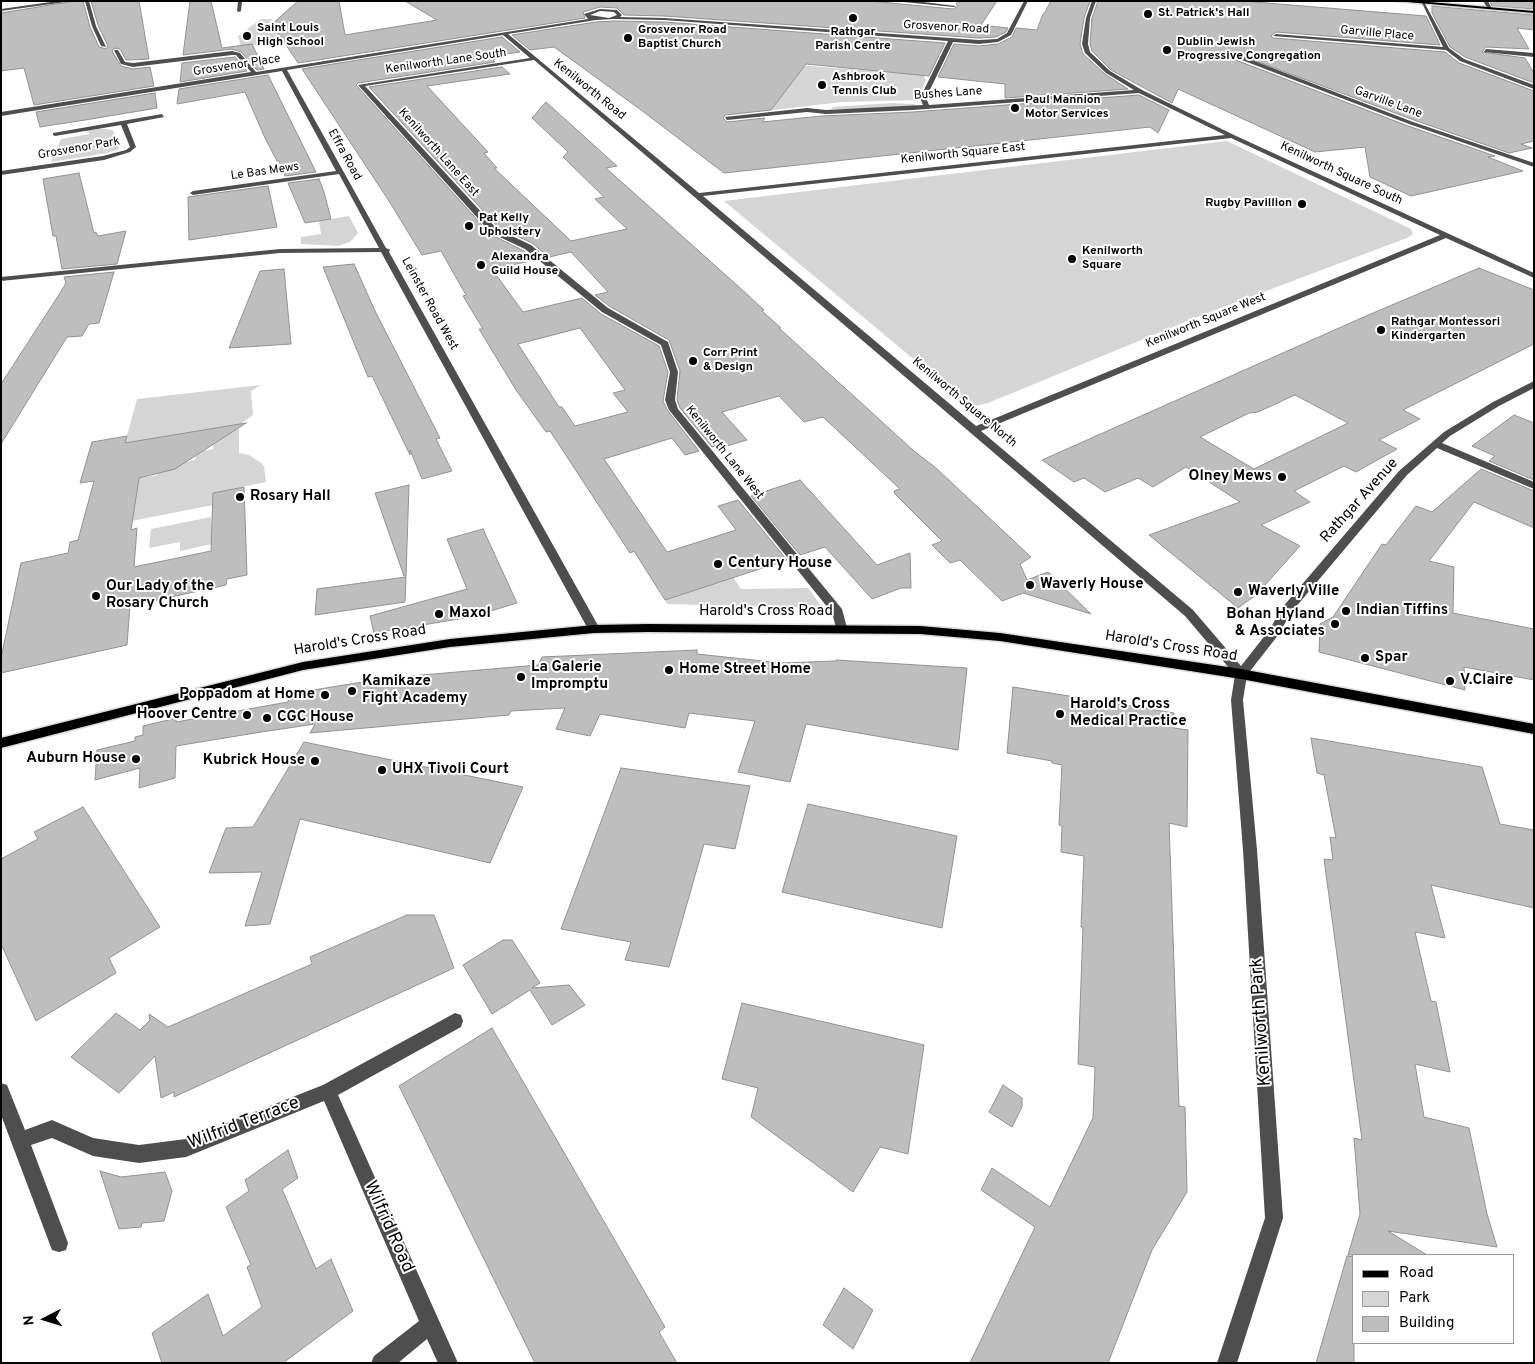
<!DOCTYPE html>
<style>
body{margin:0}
#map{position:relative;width:1535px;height:1364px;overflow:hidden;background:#fff;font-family:Overpass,sans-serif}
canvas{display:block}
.frame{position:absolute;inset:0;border:2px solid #000;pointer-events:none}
.legend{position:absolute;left:1352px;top:1254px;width:162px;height:90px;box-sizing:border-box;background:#fff;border:1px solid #999;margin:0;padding:6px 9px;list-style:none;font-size:15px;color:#000}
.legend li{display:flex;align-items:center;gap:10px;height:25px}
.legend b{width:25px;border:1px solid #999}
.north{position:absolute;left:20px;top:1294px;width:50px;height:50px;-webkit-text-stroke:4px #fff;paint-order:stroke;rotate:265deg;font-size:14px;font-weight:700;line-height:20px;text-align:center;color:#000}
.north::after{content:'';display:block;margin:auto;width:18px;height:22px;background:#000;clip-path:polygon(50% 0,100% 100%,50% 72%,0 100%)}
</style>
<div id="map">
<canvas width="1535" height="1364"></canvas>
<div class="frame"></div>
<ul class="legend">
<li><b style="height:6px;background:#000"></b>Road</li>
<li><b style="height:14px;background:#d5d5d5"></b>Park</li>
<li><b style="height:14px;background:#bebebe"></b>Building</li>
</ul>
<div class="north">N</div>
</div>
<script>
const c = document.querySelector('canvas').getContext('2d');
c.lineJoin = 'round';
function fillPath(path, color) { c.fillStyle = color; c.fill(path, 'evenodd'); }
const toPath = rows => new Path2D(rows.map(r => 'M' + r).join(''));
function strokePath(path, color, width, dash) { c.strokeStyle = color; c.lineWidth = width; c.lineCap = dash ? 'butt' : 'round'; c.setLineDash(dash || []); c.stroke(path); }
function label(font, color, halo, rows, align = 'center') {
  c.font = font + ' Overpass,sans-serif'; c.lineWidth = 4; c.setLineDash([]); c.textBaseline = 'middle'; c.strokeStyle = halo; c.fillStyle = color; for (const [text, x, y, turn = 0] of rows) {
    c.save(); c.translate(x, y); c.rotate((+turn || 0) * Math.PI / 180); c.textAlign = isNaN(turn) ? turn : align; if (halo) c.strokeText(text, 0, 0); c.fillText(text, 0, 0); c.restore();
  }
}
const green = toPath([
 [261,19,273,19,266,27,278,27,287,40,241,47,238,36],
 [772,63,923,75,926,80,917,100,842,102,730,115,705,100],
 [892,103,914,104,917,106,847,109,833,109,831,107],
 [97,128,113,130,119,149,107,153,51,162,61,139,89,134,88,130],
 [1227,141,1411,229,1413,234,1407,238,1202,315,988,403,975,406,965,402,724,201],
 [349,216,358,233,350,242,338,246,301,244,301,237,321,234,319,221],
 [261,385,251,391,253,415,239,425,239,453,249,455,261,463,264,466,266,482,213,493,213,505,132,521,127,480,157,475,158,468,195,460,196,452,213,449,213,443,125,443,137,399],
 [211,517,212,544,180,551,180,542,149,548,151,529],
 [733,577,741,589,808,588,823,608,667,604,665,600]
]);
const building = toPath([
 [75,1,83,1,90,27,99,47,106,49,108,46,98,25,91,1,139,1,149,59,126,60,120,49,114,48,112,51,121,66,133,69,150,67,154,86,34,105,24,68,1,71,1,13,75,1],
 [190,1,211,1,222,48,252,44,264,69,257,70,241,52,232,49,183,55,190,1],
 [298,1,339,1,345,35,437,20,405,1,870,1,953,9,958,6,956,4,958,1,997,1,981,25,1008,28,1006,32,996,37,979,38,664,16,624,15,617,8,600,7,583,12,585,18,298,63,272,24,298,1],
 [1051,1,1090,1,1084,18,1080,44,1083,54,1105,74,1128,89,1005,98,1005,84,938,77,954,44,979,46,998,44,1012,37,1016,28,1037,30,1043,14,1044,14,1051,1],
 [1098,1,1242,1,1426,16,1440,45,1276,32,1271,36,1273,38,1445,52,1459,63,1534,91,1534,141,1521,144,1532,148,1509,153,1414,120,1234,53,1233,59,1408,126,1495,156,1488,157,1523,171,1411,196,1370,177,1365,147,1315,152,1178,89,1172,103,1111,70,1092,51,1090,44,1092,18,1098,1],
 [1490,1,1534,1,1534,9,1492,6,1490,1],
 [1432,6,1534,15,1534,30,1517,28,1529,49,1486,47,1482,52,1525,58,1534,73,1534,83,1465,57,1450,47,1432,13,1432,6],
 [614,21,664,22,945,43,929,76,806,64,771,110,725,115,723,118,727,122,765,118,762,122,822,116,913,112,1139,95,1169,110,1158,133,1150,127,724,173,641,110,554,47,530,50,512,35,596,22,614,21],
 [502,37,520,52,492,56,496,59,493,60,495,62,358,83,356,85,490,234,524,251,536,260,492,269,523,312,582,298,601,314,659,346,668,372,663,401,668,411,699,451,685,455,672,438,604,459,667,552,736,530,718,506,738,500,787,560,665,600,634,551,630,553,550,431,546,432,516,390,479,329,483,329,463,296,466,295,441,251,422,255,389,201,302,69,502,37],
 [580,328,625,390,613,393,628,412,575,426,562,407,559,407,518,344,580,328],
 [235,57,247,71,180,82,182,63,235,57],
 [502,67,510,74,427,86,488,152,484,153,497,168,494,168,571,241,627,229,595,199,604,197,563,157,568,152,532,118,546,102,617,166,606,168,738,286,764,310,762,311,781,328,779,328,914,451,936,468,1031,557,1020,564,1027,580,1048,572,1091,614,1023,593,1002,601,960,560,950,563,932,545,942,541,895,494,894,491,900,489,823,417,804,422,779,396,722,412,747,440,720,448,718,445,712,447,680,408,677,400,680,371,669,340,609,306,595,295,608,292,571,252,549,257,532,243,498,227,369,87,502,67],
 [268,75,316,172,285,176,279,161,277,161,265,138,245,92,177,104,179,89,268,75],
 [155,93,157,108,85,120,40,127,36,112,155,93],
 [79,173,94,233,96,232,98,236,126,231,117,264,62,269,56,236,53,236,43,179,79,173],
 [319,179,324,192,331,219,305,223,288,183,319,179],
 [268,186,277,227,189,240,188,197,268,186],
 [354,264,376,313,440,438,436,439,452,471,422,479,410,450,410,455,372,376,368,377,323,267,354,264],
 [1479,268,1534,290,1534,344,1403,410,1420,419,1379,440,1397,449,1356,472,1344,466,1294,491,1310,502,1261,525,1300,546,1256,595,1238,608,1149,535,1240,502,1186,467,1153,487,1138,478,1105,492,1084,478,1074,482,1042,460,1366,316,1479,268],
 [1295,395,1348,423,1254,469,1200,437,1249,413,1258,412,1295,395],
 [284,269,291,344,229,348,260,271,284,269],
 [114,272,99,323,89,324,82,336,67,337,1,444,1,384,60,293,66,283,64,277,114,272],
 [1514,415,1534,423,1534,480,1489,461,1495,456,1472,446,1514,415],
 [246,423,175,469,139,478,131,530,137,528,134,567,211,551,213,493,244,487,247,575,227,579,226,585,130,606,127,645,1,673,1,658,21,563,68,553,70,542,78,540,94,481,80,483,92,442,127,436,125,443,246,423],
 [1481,469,1534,491,1534,528,1474,502,1429,561,1454,567,1453,613,1534,629,1534,680,1464,667,1465,690,1319,652,1320,624,1333,617,1382,544,1386,545,1416,506,1432,512,1481,469],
 [800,480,877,565,910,553,911,588,901,588,872,599,825,547,800,555,751,496,800,480],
 [409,485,406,576,404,576,375,493,409,485],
 [483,529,517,603,471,617,374,633,370,616,467,589,447,539,483,529],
 [406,577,405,602,315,615,317,589,406,577],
 [697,650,697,654,782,663,835,661,836,660,967,668,958,750,806,724,790,782,738,772,755,721,689,713,685,728,600,714,590,736,556,729,565,708,511,711,509,715,310,733,315,724,255,733,176,746,175,778,139,788,140,768,95,780,97,750,135,741,135,737,143,735,143,726,176,718,176,722,288,702,289,694,387,678,538,665,542,657,697,650],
 [1013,687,1174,713,1174,728,1188,730,1187,827,1169,823,1179,1106,1185,1107,1187,1192,1152,1250,1108,1363,970,1363,1035,1227,981,1190,992,1168,1050,1207,1093,1118,1095,1067,1078,1064,1083,927,1081,927,1084,856,1061,852,1062,826,1059,825,1062,765,1052,763,1052,761,1007,753,1013,687],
 [1311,738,1482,767,1500,824,1534,830,1534,908,1431,885,1445,938,1415,932,1431,1001,1436,1002,1450,1072,1415,1064,1424,1117,1469,1128,1487,1214,1497,1247,1388,1231,1427,1255,1348,1255,1360,1214,1354,1138,1362,1140,1324,859,1333,860,1330,837,1336,838,1324,775,1317,773,1311,738],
 [304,742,523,787,490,863,300,819,270,924,245,926,262,872,209,873,226,828,253,827,304,742],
 [621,768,750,786,735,849,704,844,669,967,625,960,631,942,561,929,621,768],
 [808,804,957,836,942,928,782,892,808,804],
 [83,807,160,927,109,958,116,973,36,1021,1,944,1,859,38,839,34,832,83,807],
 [407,915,434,915,454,968,174,1097,174,1092,161,1098,155,1056,119,1093,71,1057,116,1013,140,1030,150,1020,149,1014,168,1027,312,964,310,957,407,915],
 [503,940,512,940,540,983,532,988,569,985,585,1005,552,1025,530,990,492,1014,463,965,503,940],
 [742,1003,924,1045,908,1154,880,1147,853,1192,751,1117,758,1088,722,1079,742,1003],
 [492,1028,665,1327,659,1332,677,1363,535,1363,399,1086,492,1028],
 [1003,1085,1022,1098,1022,1107,1012,1127,989,1112,1003,1085],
 [288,1150,298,1178,282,1189,316,1269,331,1259,353,1311,283,1363,162,1363,152,1333,208,1294,223,1336,262,1307,247,1267,251,1265,226,1207,249,1191,245,1180,288,1150],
 [100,1171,121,1177,165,1172,172,1191,164,1221,142,1223,141,1227,119,1229,100,1171],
 [1347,1256,1354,1257,1354,1363,1316,1363,1347,1256],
 [844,1288,873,1310,853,1349,823,1325,844,1288]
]);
const minor = toPath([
 [58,1,73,1,1,11,1,9,58,1],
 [85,1,89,1,96,26,106,47,101,46,92,26,85,1],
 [238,1,242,1,241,11,239,12,237,11,238,1],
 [893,1,915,1,956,6,954,7,893,1],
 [1024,1,1028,1,1011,35,998,42,979,44,953,42,926,98,929,105,1134,90,1106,73,1085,53,1082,44,1086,18,1092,1,1096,1,1090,18,1088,44,1090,52,1110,71,1142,90,1234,135,1534,273,1534,278,1446,238,981,431,1193,610,1241,666,1270,629,1281,609,1399,471,1444,432,1493,402,1534,381,1534,388,1499,406,1450,436,1442,443,1534,482,1534,489,1437,448,1407,475,1290,614,1279,634,1247,675,1243,700,1257,850,1283,1218,1237,1363,1217,1363,1265,1218,1243,850,1231,700,1235,675,1185,616,534,60,365,86,497,229,531,245,608,308,668,342,678,372,675,400,678,409,842,609,847,628,845,631,837,631,832,613,669,410,665,400,670,372,661,345,602,312,525,249,491,233,358,85,530,58,503,35,287,70,386,248,390,250,389,252,600,629,598,632,590,632,588,629,381,252,280,253,1,281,1,277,280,249,379,248,339,174,193,195,190,193,193,191,336,171,282,71,1,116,1,112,251,72,236,55,232,55,133,67,121,64,114,50,118,50,125,62,133,63,232,51,240,53,256,72,588,19,584,14,600,9,617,10,622,15,620,17,664,18,979,40,997,39,1007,33,1024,1],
 [600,11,614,12,617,15,609,18,590,15,600,11],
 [614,19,664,20,948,41,920,98,923,105,826,110,807,108,725,117,727,120,807,112,826,114,913,110,1139,93,1225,135,699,193,508,34,596,20,614,19],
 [1231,138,1440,235,976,426,703,196,1231,138],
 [1483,1,1488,1,1492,9,1488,9,1483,1],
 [1424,2,1449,48,1464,59,1534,85,1534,89,1460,61,1446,50,1273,36,1276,34,1443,47,1422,3,1424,2],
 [1486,49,1534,53,1534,57,1484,52,1486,49],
 [1236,54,1413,122,1534,163,1534,167,1409,124,1234,57,1236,54],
 [162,114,164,117,127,124,136,147,130,152,104,160,1,175,1,171,103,156,126,150,130,147,121,125,55,136,53,135,53,133,162,114],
 [455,1013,461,1015,463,1021,461,1027,338,1095,458,1363,438,1363,427,1339,398,1363,371,1363,374,1356,419,1321,324,1101,186,1157,139,1163,93,1156,52,1138,31,1145,68,1243,66,1250,59,1252,52,1250,1,1115,1,1083,7,1085,25,1130,52,1120,93,1138,139,1145,186,1139,323,1085,455,1013]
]);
const major = toPath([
 [1395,1,1418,1,1534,11,1534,13,1395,1],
 [648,624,920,626,1000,633,1241,669,1534,724,1534,734,1241,679,1000,641,920,634,648,632,594,633,450,647,303,670,1,748,1,738,303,662,450,639,594,625,648,624]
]);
const markers = [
 [1148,14,5,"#000"],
 [853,18,5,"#000"],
 [247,36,5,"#000"],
 [628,38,5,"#000"],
 [1167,50,5,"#000"],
 [822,85,5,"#000"],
 [1015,108,5,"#000"],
 [1302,204,5,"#000"],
 [469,226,5,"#000"],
 [1072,259,5,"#000"],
 [481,265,5,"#000"],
 [1381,330,5,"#000"],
 [693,361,5,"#000"],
 [1282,477,5,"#000"],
 [240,497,5,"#000"],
 [718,564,5,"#000"],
 [1030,585,5,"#000"],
 [1238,592,5,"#000"],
 [96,596,5,"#000"],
 [1346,611,5,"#000"],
 [439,614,5,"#000"],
 [1335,624,5,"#000"],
 [1365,658,5,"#000"],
 [669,670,5,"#000"],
 [521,677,5,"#000"],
 [1450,681,5,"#000"],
 [352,691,5,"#000"],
 [325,695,5,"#000"],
 [1060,714,5,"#000"],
 [247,715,5,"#000"],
 [267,718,5,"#000"],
 [136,759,5,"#000"],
 [315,761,5,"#000"],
 [382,770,5,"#000"]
];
const farPoinames = [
 ["St. Patrick's Hall",1158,14],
 ["Saint Louis",257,29],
 ["High School",257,43],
 ["Grosvenor Road",638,31],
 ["Baptist Church",638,45],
 ["Rathgar",853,33,"center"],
 ["Parish Centre",853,47,"center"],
 ["Dublin Jewish",1177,43],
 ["Progressive Congregation",1177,57],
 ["Ashbrook",832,78],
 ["Tennis Club",832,92],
 ["Paul Mannion",1025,101],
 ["Motor Services",1025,115],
 ["Rugby Pavillion",1292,204,"right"],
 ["Pat Kelly",479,219],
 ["Upholstery",479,233],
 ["Kenilworth",1082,252],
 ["Square",1082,266],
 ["Alexandra",491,258],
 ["Guild House",491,272],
 ["Rathgar Montessori",1391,323],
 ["Kindergarten",1391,337],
 ["Corr Print",703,354],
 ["& Design",703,368]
];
const farStreetnames = [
 ["Grosvenor Road",946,28,3],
 ["Garville Place",1377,34,5],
 ["Kenilworth Lane South",446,62,-8],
 ["Grosvenor Place",237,66,-9],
 ["Kenilworth Road",589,90,39],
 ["Bushes Lane",948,94,-4],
 ["Garville Lane",1388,103,20],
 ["Grosvenor Park",79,149,-10],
 ["Kenilworth Lane East",438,153,48],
 ["Kenilworth Square East",963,154,-6],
 ["Effra Road",344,155,61],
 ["Le Bas Mews",265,172,-8],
 ["Kenilworth Square South",1341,174,25],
 ["Leinster Road West",429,304,61],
 ["Kenilworth Square West",1206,321,-22],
 ["Kenilworth Square North",964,403,40],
 ["Kenilworth Lane West",724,453,51]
];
const poiNames = [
 ["Olney Mews",1272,477,"right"],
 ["Rosary Hall",250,497],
 ["Century House",728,564],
 ["Waverly House",1040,585],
 ["Our Lady of the",106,587],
 ["Rosary Church",106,604],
 ["Waverly Ville",1248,592],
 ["Indian Tiffins",1356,611],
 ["Maxol",449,614],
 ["Bohan Hyland",1325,615,"right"],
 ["& Associates",1325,632,"right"],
 ["Spar",1375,658],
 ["La Galerie",531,668],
 ["Impromptu",531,685],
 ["Home Street Home",679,670],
 ["V.Claire",1460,681],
 ["Kamikaze",362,682],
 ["Fight Academy",362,699],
 ["Poppadom at Home",315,695,"right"],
 ["Harold's Cross",1070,705],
 ["Medical Practice",1070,722],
 ["Hoover Centre",237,715,"right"],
 ["CGC House",277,718],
 ["Auburn House",126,759,"right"],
 ["Kubrick House",305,761,"right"],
 ["UHX Tivoli Court",392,770]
];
const streetNames = [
 ["Rathgar Avenue",1360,501,-48],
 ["Harold's Cross Road",766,612],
 ["Harold's Cross Road",360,641,-9],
 ["Harold's Cross Road",1171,647,9]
];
const nearStreetnames = [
 ["Kenilworth Park",1262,1022,-94],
 ["Wilfrid Terrace",244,1124,-21],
 ["Wilfrid Road",388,1227,66]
];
fillPath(green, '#d5d5d5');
fillPath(building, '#bebebe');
strokePath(building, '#929292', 1);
strokePath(major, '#dbdbdb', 3);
fillPath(minor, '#4e4e4e');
fillPath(major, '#000');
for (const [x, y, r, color] of markers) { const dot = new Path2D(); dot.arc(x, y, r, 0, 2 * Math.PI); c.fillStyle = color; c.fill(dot); strokePath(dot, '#fff', 2); }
label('bold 12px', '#000', '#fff', farPoinames, 'left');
label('12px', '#000', '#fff', farStreetnames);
label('bold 15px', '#000', '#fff', poiNames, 'left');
label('15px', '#000', '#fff', streetNames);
label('18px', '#000', '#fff', nearStreetnames);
</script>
